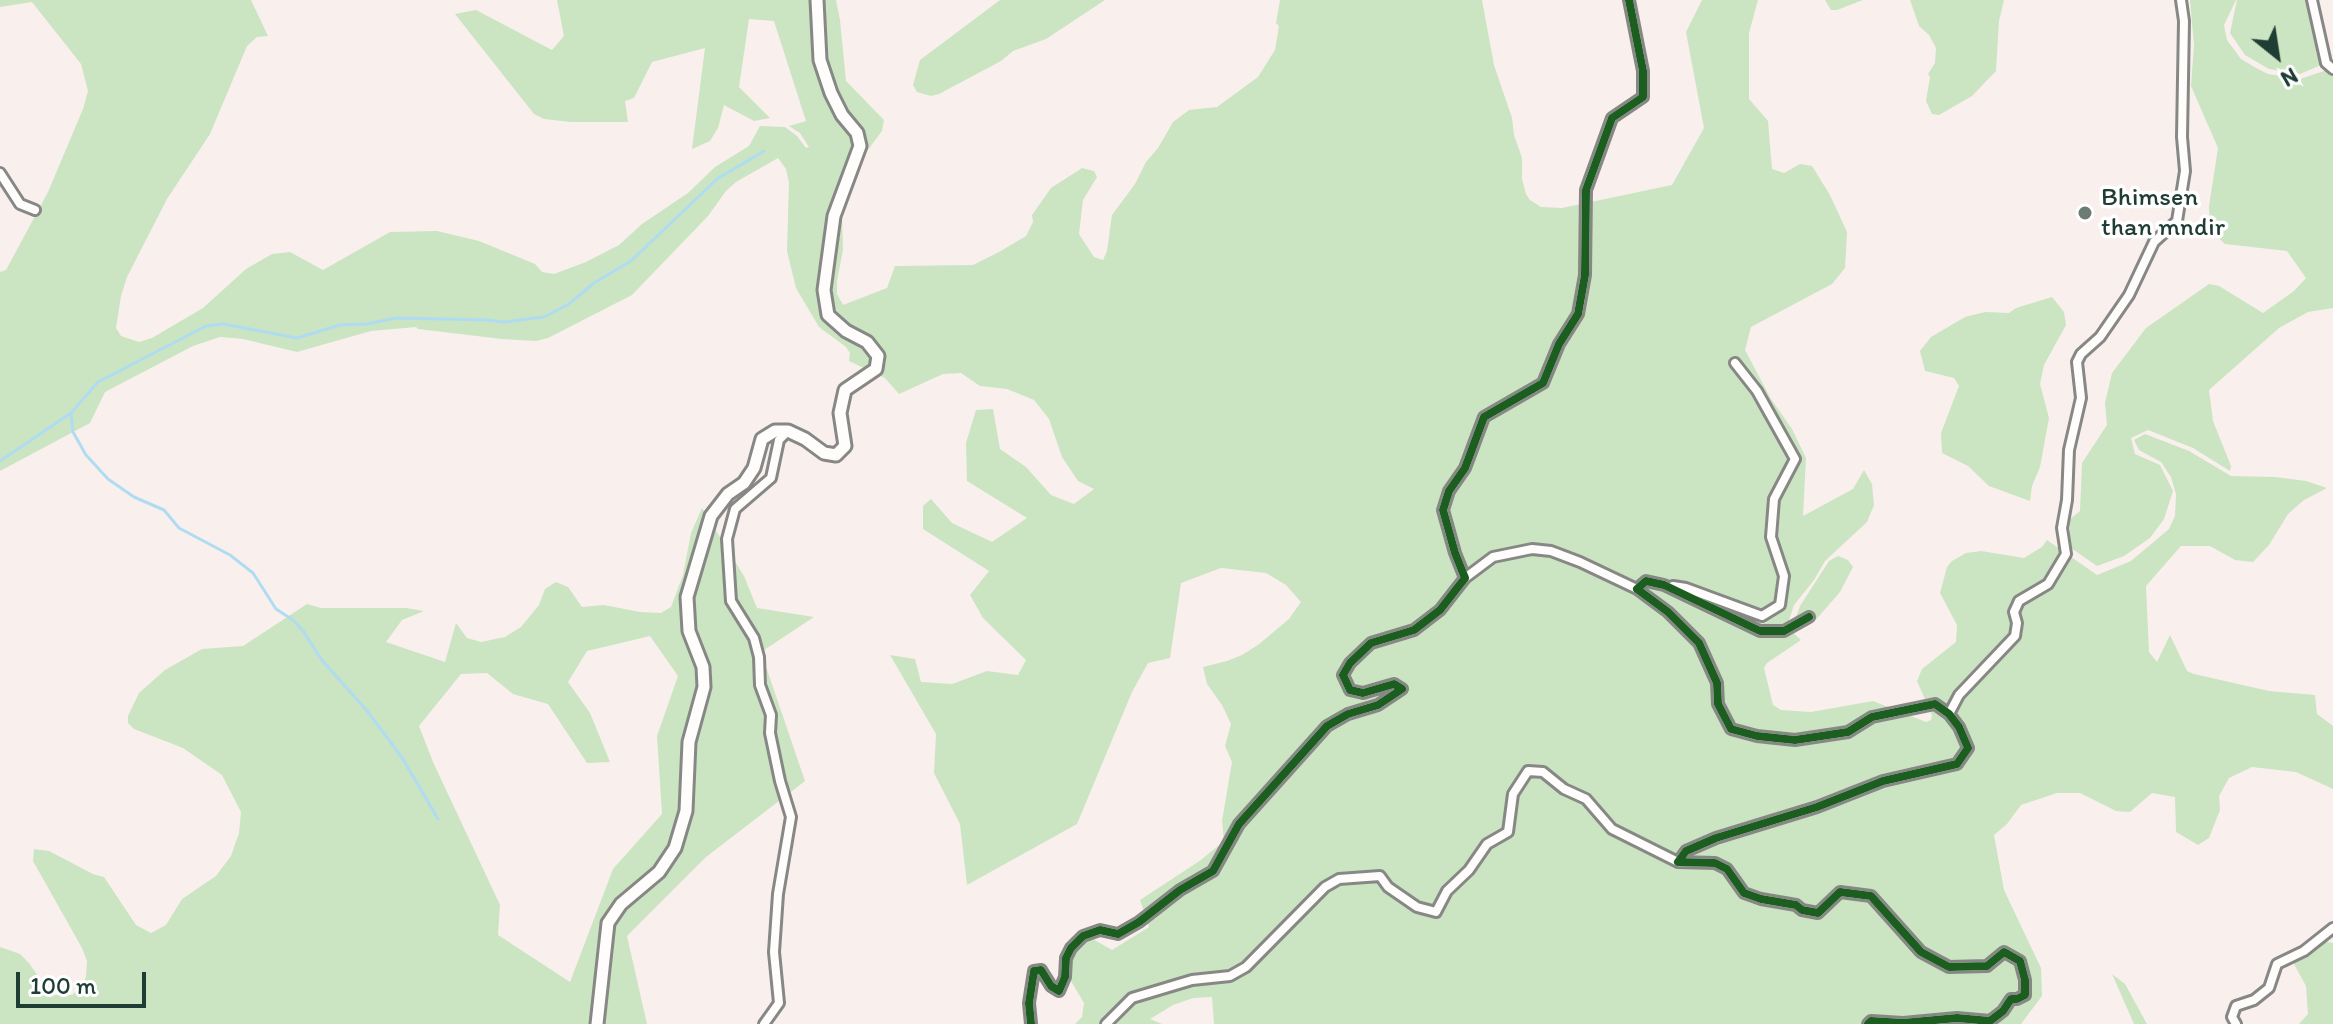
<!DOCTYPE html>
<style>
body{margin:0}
#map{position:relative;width:2333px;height:1024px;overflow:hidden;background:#f9f0ee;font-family:Itim,sans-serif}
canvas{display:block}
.north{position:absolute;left:2237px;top:16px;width:80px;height:80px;-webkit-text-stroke:6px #fff;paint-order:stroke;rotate:150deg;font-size:22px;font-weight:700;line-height:32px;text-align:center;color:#1f3d34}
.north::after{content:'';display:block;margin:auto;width:28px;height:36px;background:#1f3d34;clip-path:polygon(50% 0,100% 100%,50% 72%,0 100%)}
.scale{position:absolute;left:16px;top:972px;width:130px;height:36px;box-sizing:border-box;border:4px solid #1f3d34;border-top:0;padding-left:10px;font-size:24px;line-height:28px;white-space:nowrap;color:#1f3d34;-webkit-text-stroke:6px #fff;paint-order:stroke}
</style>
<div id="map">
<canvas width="2333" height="1024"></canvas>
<div class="north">N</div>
<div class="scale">100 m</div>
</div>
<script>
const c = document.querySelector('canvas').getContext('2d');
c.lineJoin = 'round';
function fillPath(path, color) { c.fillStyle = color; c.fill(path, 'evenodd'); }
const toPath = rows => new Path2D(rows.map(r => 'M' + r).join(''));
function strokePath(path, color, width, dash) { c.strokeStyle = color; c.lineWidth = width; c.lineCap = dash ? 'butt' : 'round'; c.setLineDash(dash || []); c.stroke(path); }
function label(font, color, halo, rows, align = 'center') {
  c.font = font + ' Itim,sans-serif'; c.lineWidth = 7; c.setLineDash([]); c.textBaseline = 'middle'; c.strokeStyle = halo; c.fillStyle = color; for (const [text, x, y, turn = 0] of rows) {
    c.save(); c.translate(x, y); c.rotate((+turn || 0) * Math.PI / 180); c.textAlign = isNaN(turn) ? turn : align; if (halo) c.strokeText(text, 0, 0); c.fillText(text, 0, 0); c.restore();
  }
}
const green = toPath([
 [0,0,251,0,268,36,257,37,247,46,210,134,167,199,127,277,121,296,116,328,121,336,139,342,152,338,203,308,246,269,272,254,290,252,323,270,390,232,437,231,479,241,535,264,542,272,554,274,586,262,619,245,642,224,688,193,715,167,749,146,760,126,785,127,797,136,806,148,809,147,800,133,789,126,806,121,774,21,749,19,739,87,770,118,754,121,724,105,718,128,710,141,692,149,705,48,652,62,634,98,625,101,628,122,571,122,544,119,534,114,455,14,476,10,552,50,564,36,557,0,836,0,840,20,846,81,884,120,882,131,864,155,842,214,843,250,837,281,837,294,843,305,887,288,895,266,973,265,999,252,1026,236,1033,222,1032,215,1051,188,1082,168,1094,171,1097,177,1083,200,1079,234,1094,257,1103,260,1107,251,1112,215,1135,184,1146,162,1158,148,1173,122,1189,110,1217,107,1258,77,1275,50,1279,26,1276,23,1280,0,1482,0,1494,65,1512,118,1514,135,1522,158,1522,179,1526,194,1530,200,1541,207,1562,208,1672,185,1704,128,1686,32,1702,0,1758,0,1749,33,1749,99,1768,121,1772,169,1784,173,1800,164,1812,166,1830,195,1847,232,1845,268,1832,284,1751,327,1745,350,1771,399,1792,429,1806,458,1803,516,1853,489,1864,470,1872,484,1874,505,1867,522,1825,561,1814,580,1794,605,1787,627,1801,640,1767,663,1764,668,1773,705,1781,710,1811,712,1873,701,1926,722,1931,720,1932,715,1917,681,1922,669,1956,642,1957,625,1940,593,1947,567,1952,561,1966,553,1981,551,2024,558,2042,547,2047,540,2097,575,2131,561,2169,529,2175,516,2176,494,2171,477,2161,462,2139,450,2134,440,2145,434,2189,451,2231,476,2275,477,2306,481,2327,488,2304,500,2288,514,2269,545,2253,562,2235,560,2210,546,2181,546,2146,586,2149,652,2157,662,2170,635,2187,671,2194,674,2269,691,2315,695,2317,714,2333,726,2333,789,2296,772,2252,767,2229,778,2219,796,2220,810,2209,838,2198,845,2176,832,2175,797,2152,793,2130,812,2116,811,2080,793,2057,793,2021,805,2007,824,1994,835,2004,890,2041,968,2042,996,2021,1024,1214,1024,1212,997,1193,998,1173,1005,1150,1019,1162,1024,1075,1024,1082,1017,1084,1003,1071,981,1067,955,1091,938,1112,950,1149,927,1140,900,1201,860,1224,841,1222,821,1232,762,1225,746,1231,724,1222,705,1207,684,1203,667,1227,661,1242,655,1258,645,1289,619,1301,602,1286,585,1266,573,1221,568,1181,583,1170,658,1148,663,1132,692,1077,824,967,885,960,824,934,773,936,734,890,655,915,659,921,682,952,684,987,671,1018,675,1026,660,983,618,970,595,989,571,923,529,923,506,931,499,952,523,992,542,1027,518,967,481,966,443,976,410,993,409,1000,449,1026,467,1051,495,1074,504,1094,489,1078,481,1062,457,1049,419,1034,400,1007,389,980,386,961,373,943,374,899,394,885,378,849,361,850,353,846,347,819,327,796,288,787,251,789,183,786,169,778,158,736,182,726,191,708,216,632,295,548,338,536,341,502,339,418,329,416,327,371,331,297,352,243,339,220,337,193,346,105,392,90,423,0,471,0,272,6,270,48,192,83,109,88,91,81,64,32,2,0,7],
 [1000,0,1105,0,1046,39,1013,51,1001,61,939,94,931,96,917,92,913,85,920,60],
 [1825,0,1863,0,1837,10,1831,10],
 [1910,0,2004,0,1999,21,1996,71,1972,96,1939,115,1932,114,1926,101,1930,77,1928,74,1935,63,1936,48,1929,35,1919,26],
 [2190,0,2236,0,2224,25,2227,40,2241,59,2256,68,2268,74,2300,79,2327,70,2333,76,2333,308,2308,312,2279,328,2209,390,2213,421,2231,466,2230,471,2193,448,2148,430,2131,438,2135,454,2160,465,2173,491,2164,519,2150,538,2124,556,2097,566,2071,548,2069,520,2080,511,2082,463,2107,425,2105,403,2112,373,2146,328,2209,284,2219,286,2263,313,2294,291,2306,278,2287,251,2225,244,2210,230,2209,206,2218,148,2191,86,2194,45],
 [2237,0,2312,0,2326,63,2300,74,2269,69,2245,55,2230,33],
 [2052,297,2064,312,2066,325,2044,365,2040,384,2049,418,2040,467,2032,486,2030,501,1989,486,1968,466,1942,453,1941,433,1959,386,1954,378,1925,371,1920,351,1931,337,1965,317,1985,312,2009,313,2016,308],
 [702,508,744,576,757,608,814,617,761,652,805,781,706,857,627,936,647,1024,0,1024,0,947,20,954,29,963,51,995,72,995,83,986,86,976,87,961,82,948,33,861,34,849,49,851,93,874,104,877,136,925,151,933,166,925,182,899,216,876,231,856,239,833,241,812,222,775,183,748,134,729,128,723,128,716,139,693,165,670,202,649,243,646,307,604,321,608,406,608,424,611,402,620,386,642,445,662,456,623,467,638,481,642,505,637,521,627,539,605,545,589,556,582,568,587,582,607,604,605,640,612,661,613,671,607,683,575,691,533],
 [650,636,678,676,657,736,662,814,613,869,570,982,498,935,500,905,433,762,419,726,461,674,487,673,513,694,548,704,587,763,610,762,590,713,568,682,587,651],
 [1838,556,1848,560,1853,567,1840,592,1814,622,1798,631,1795,630,1793,625,1800,606,1829,561],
 [2322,941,2333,943,2333,1024,2299,1024,2308,1014,2306,986,2294,964,2292,950],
 [2112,974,2125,984,2147,1024,2134,1024]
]);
const stream = toPath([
 [71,414,73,432,86,455,108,479,134,497,164,510,179,528,230,555,253,573,276,609,293,620,304,632,321,659,368,712,403,759,438,819],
 [0,461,71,413,98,382,206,326,223,324,297,338,340,325,367,324,396,318,487,320,504,322,544,317,569,304,594,283,631,261,717,179,764,151]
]);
const minor = toPath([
 [2312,0,2326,63,2333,69],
 [0,173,20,204,35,210],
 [1465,578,1493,557,1532,549,1551,551,1580,562,1637,589],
 [1673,586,1686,588,1762,616,1780,605,1784,576,1771,537,1774,499,1795,459,1757,391,1735,363],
 [1809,617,1784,631,1760,631,1664,585,1646,581,1637,589,1668,612,1699,643,1717,683,1718,704,1731,729,1757,736,1795,740,1848,732,1872,717,1935,704,1949,714,1959,727,1968,748,1957,764,1883,781,1817,807,1716,838,1686,851,1678,862,1715,863,1727,869,1744,893,1761,899,1796,905,1802,910,1818,913,1840,892,1871,896,1921,952,1949,967,1987,966,2004,952,2020,961,2025,980,2025,995,2017,999,2011,999,2003,1011,1990,1021,1957,1018,1903,1023,1871,1021,1868,1024],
 [1949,714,1959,695,2015,636,2017,623,2014,612,2019,601,2048,584,2066,554,2062,528,2067,500,2069,450,2081,398,2077,362,2081,354,2100,337,2129,295,2154,242,2177,221,2185,171,2182,137,2184,21,2181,0],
 [764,1024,779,1003,774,952,778,894,791,817,780,781,770,733,771,715,760,685,759,657,754,638,731,601,727,539,735,509,771,478,779,440,788,431],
 [1031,1024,1029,1003,1034,971,1041,970,1051,986,1059,991,1065,977,1066,958,1071,948,1083,936,1100,930,1118,934,1139,922,1180,890,1213,871,1239,824,1327,726,1348,714,1378,705,1402,689,1394,684,1363,693,1350,690,1343,675,1350,663,1371,643,1414,630,1440,610,1465,578,1455,553,1443,510,1449,491,1465,468,1484,417,1543,383,1559,344,1578,314,1585,275,1586,190,1612,118,1643,97,1643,71,1629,0],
 [1106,1024,1132,998,1192,980,1230,976,1246,967,1325,887,1339,879,1380,876,1388,887,1417,907,1436,912,1447,891,1469,870,1487,844,1508,832,1513,794,1528,771,1543,772,1564,789,1586,799,1612,829,1678,862],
 [2236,1024,2232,1017,2236,1006,2254,1000,2269,988,2277,964,2304,951,2333,928]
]);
const secondary = toPath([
 [597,1024,608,923,621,904,659,872,675,848,686,811,689,742,704,687,703,667,689,631,687,597,711,516,728,494,744,483,754,468,762,439,775,431,788,431,805,439,824,453,836,455,845,446,840,413,845,390,876,369,878,356,867,342,846,331,828,315,824,290,834,216,860,146,857,133,842,115,831,93,820,60,817,0]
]);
const cycleway = toPath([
 [1809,617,1784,631,1760,631,1664,585,1646,581,1637,589,1668,612,1699,643,1717,683,1718,704,1731,729,1757,736,1795,740,1848,732,1872,717,1935,704,1949,714,1959,727,1968,748,1957,764,1883,781,1817,807,1716,838,1686,851,1678,862,1715,863,1727,869,1744,893,1761,899,1796,905,1802,910,1818,913,1840,892,1871,896,1921,952,1949,967,1987,966,2004,952,2020,961,2025,980,2025,995,2017,999,2011,999,2003,1011,1990,1021,1957,1018,1903,1023,1871,1021,1868,1024],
 [1031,1024,1029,1003,1034,971,1041,970,1051,986,1059,991,1065,977,1066,958,1071,948,1083,936,1100,930,1118,934,1139,922,1180,890,1213,871,1239,824,1327,726,1348,714,1378,705,1402,689,1394,684,1363,693,1350,690,1343,675,1350,663,1371,643,1414,630,1440,610,1465,578,1455,553,1443,510,1449,491,1465,468,1484,417,1543,383,1559,344,1578,314,1585,275,1586,190,1612,118,1643,97,1643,71,1629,0]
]);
const markers = [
 [2085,213,8,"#6b7c75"]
];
const poiNames = [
 ["Bhimsen",2101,198],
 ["than mndir",2101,228]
];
fillPath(green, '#cbe4c1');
strokePath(stream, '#b0dcf2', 3);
strokePath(minor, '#878886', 14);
strokePath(secondary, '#878886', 17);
strokePath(minor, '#fefdfc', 8);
strokePath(secondary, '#fefdfc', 11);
strokePath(cycleway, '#1b5e20', 8);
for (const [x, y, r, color] of markers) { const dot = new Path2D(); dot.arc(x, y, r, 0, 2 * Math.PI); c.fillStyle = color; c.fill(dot); strokePath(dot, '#fff', 3); }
label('26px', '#1f3d34', '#fff', poiNames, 'left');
</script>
